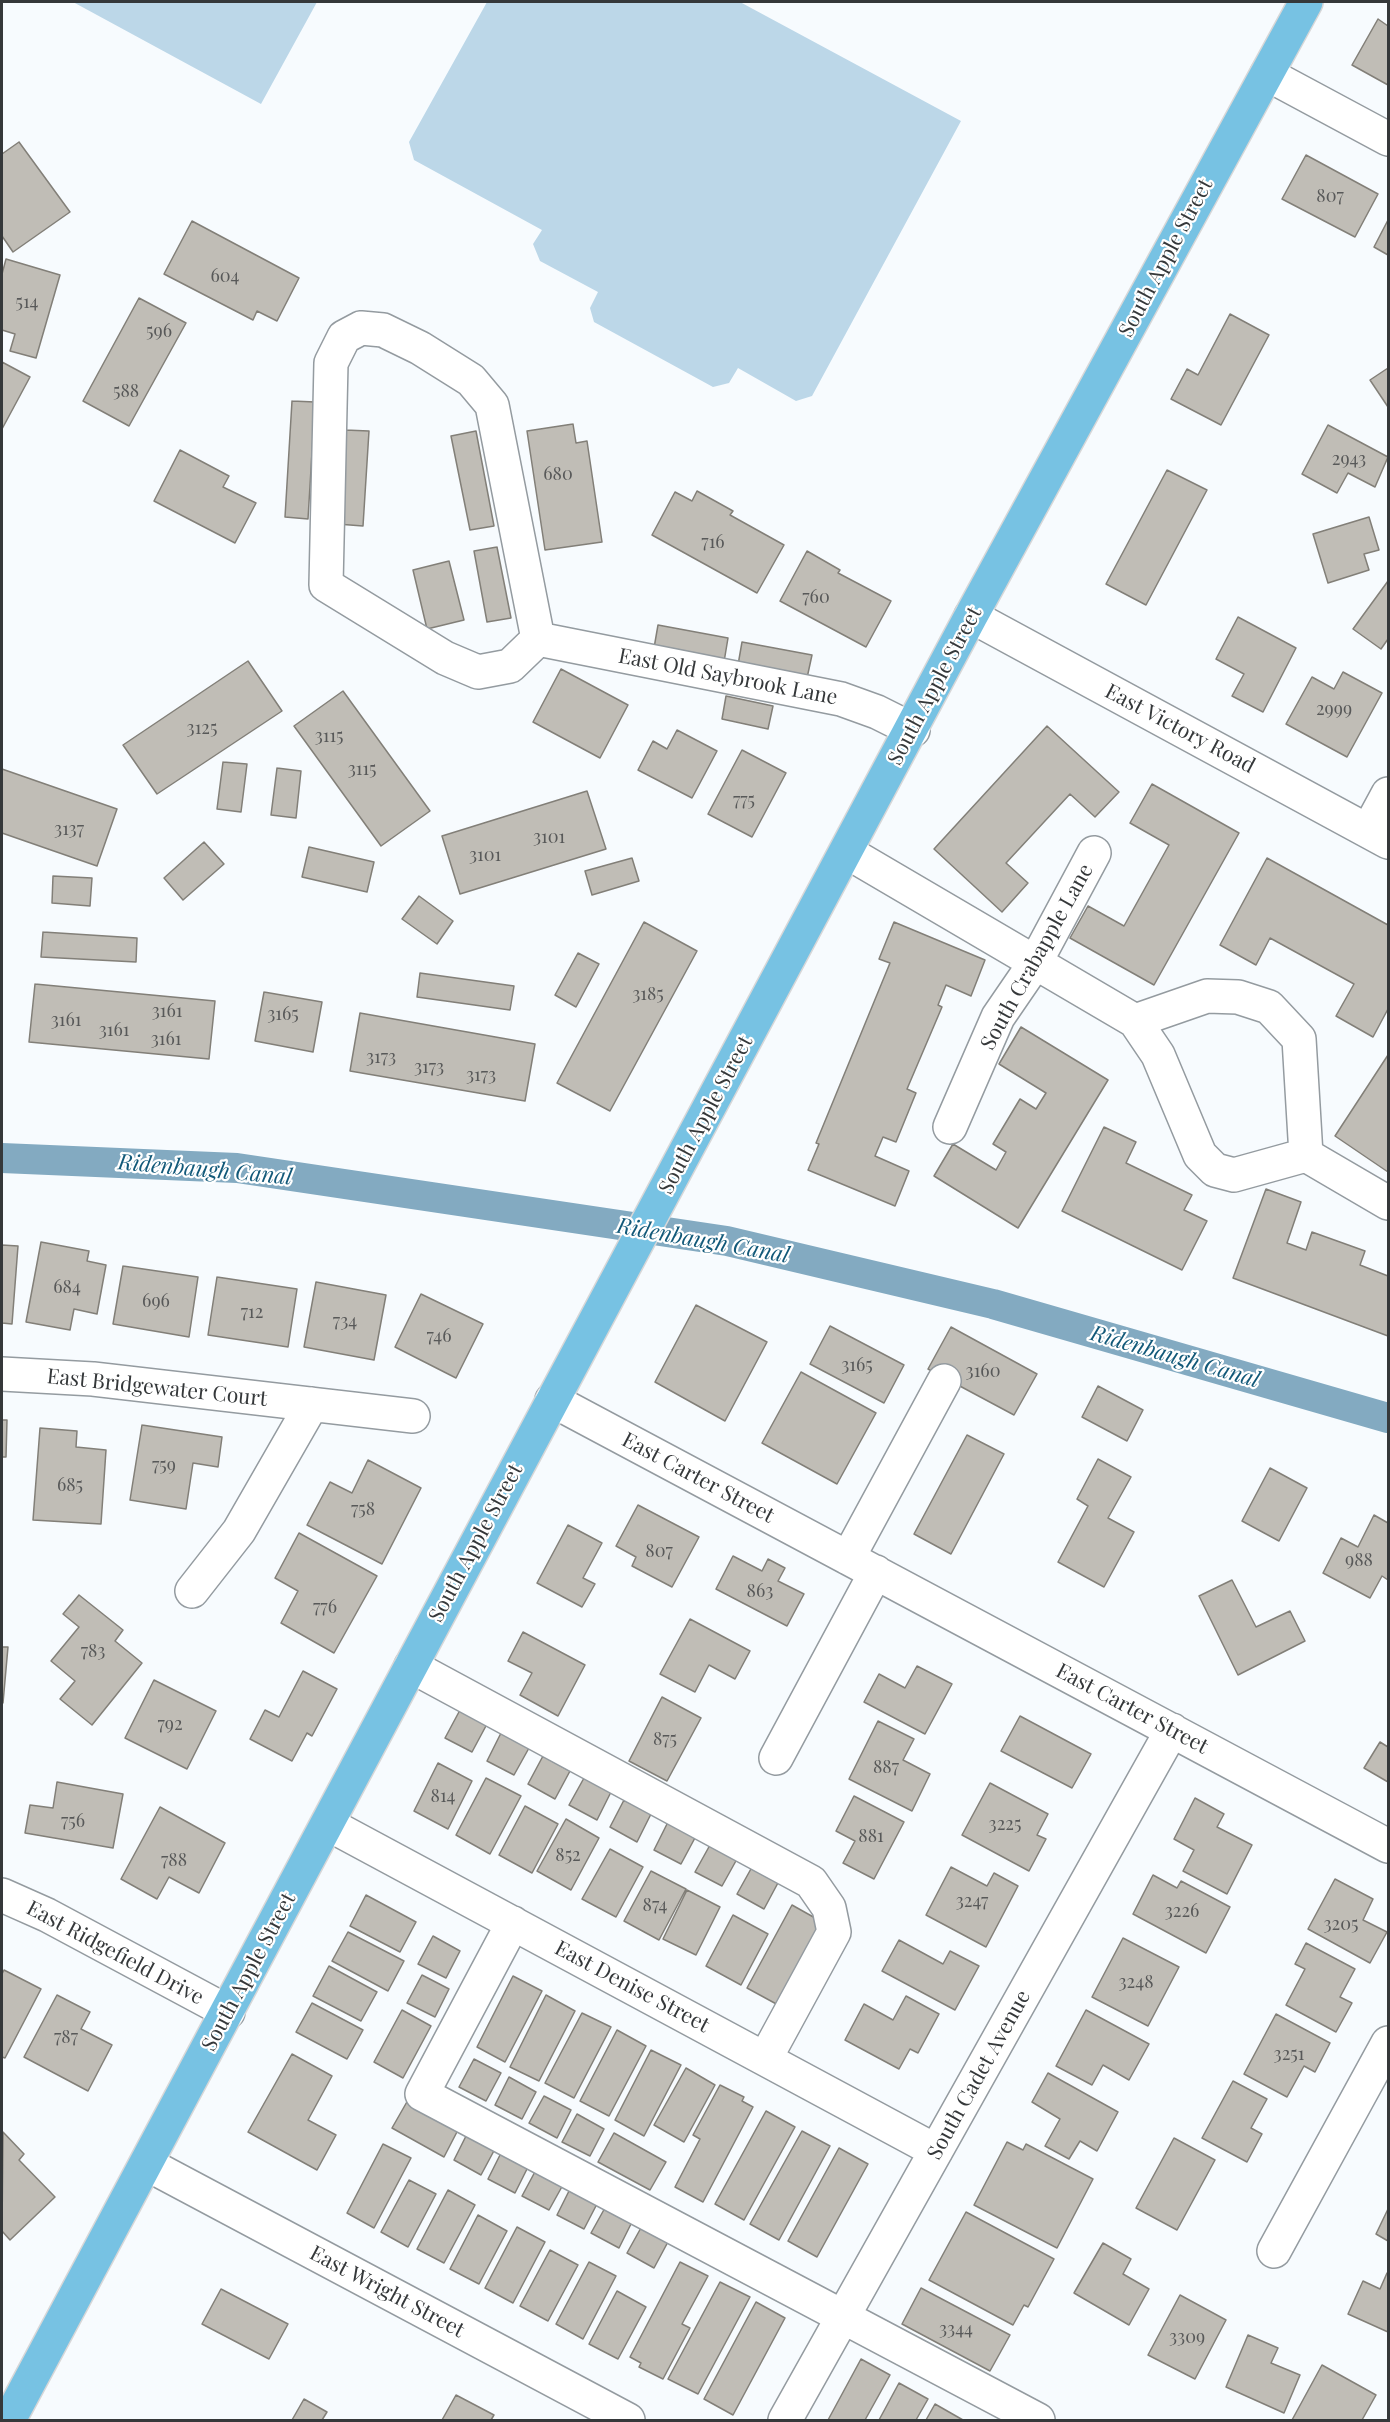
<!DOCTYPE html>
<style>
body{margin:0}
#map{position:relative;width:1390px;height:2422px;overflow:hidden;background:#f7fbfe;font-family:"Playfair Display",serif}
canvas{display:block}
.frame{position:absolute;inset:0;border:3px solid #35383a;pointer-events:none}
</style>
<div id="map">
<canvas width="1390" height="2422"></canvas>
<div class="frame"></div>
</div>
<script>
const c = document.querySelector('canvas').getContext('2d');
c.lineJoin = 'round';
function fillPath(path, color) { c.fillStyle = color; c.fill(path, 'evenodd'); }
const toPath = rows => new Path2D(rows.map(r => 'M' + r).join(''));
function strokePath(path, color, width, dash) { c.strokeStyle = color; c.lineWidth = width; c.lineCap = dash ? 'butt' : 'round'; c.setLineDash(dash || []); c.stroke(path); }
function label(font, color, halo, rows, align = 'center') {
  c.font = font + ' "Playfair Display",serif'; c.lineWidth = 4.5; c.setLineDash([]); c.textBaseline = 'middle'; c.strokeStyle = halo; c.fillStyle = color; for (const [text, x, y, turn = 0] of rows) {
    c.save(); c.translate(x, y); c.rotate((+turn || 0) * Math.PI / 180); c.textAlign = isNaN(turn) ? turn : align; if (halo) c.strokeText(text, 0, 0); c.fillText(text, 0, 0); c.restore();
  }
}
const green = toPath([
 [73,2,317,2,261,104],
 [487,2,740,2,961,121,812,396,796,401,738,368,729,383,713,387,594,322,590,308,598,292,540,261,533,244,542,230,414,160,409,142]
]);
const canal = toPath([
 [2,1158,237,1168,727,1241,993,1304,1388,1418]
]);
const building = toPath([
 [1378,19,1388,26,1388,85,1352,65,1378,19],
 [19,142,70,212,13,252,2,236,2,154,19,142],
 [1306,155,1378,194,1355,237,1282,199,1306,155],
 [1388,220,1388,255,1374,247,1388,220],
 [192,221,299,278,277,321,257,311,253,320,164,274,192,221],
 [6,259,60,275,36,358,10,351,15,334,2,330,2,274,6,259],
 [139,298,186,323,129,426,83,401,139,298],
 [1230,314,1269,335,1221,425,1171,399,1187,369,1198,375,1230,314],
 [2,362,30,377,2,429,2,362],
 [1388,368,1388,407,1370,380,1388,368],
 [292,401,315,402,308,519,285,517,292,401],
 [573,424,576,443,587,441,602,542,545,550,527,431,573,424],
 [1328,425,1388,457,1375,487,1348,473,1337,493,1302,474,1328,425],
 [345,430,369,431,363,526,337,524,345,430],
 [476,431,494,526,470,530,451,436,476,431],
 [180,450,229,476,223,487,256,503,235,543,154,501,180,450],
 [1167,470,1207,490,1146,605,1106,584,1167,470],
 [697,491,733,511,730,515,784,545,757,593,652,535,675,492,692,501,697,491],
 [1369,517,1379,550,1364,554,1369,570,1328,583,1313,534,1369,517],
 [497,547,511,618,487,622,474,551,497,547],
 [807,551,840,570,838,573,891,601,866,647,780,601,807,551],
 [449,561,464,620,427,629,413,570,449,561],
 [1388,581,1388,639,1381,649,1353,629,1388,581],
 [1238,617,1296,648,1263,712,1232,696,1244,674,1216,659,1238,617],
 [658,625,728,638,724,662,654,648,658,625],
 [742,642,812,655,807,678,738,665,742,642],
 [248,661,282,711,157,794,123,745,248,661],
 [561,669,628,705,600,758,533,722,561,669],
 [1343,672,1382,693,1347,757,1286,724,1312,677,1334,689,1343,672],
 [343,691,430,811,381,846,294,726,343,691],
 [726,696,773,706,768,729,722,719,726,696],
 [1047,726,1119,792,1095,817,1070,794,1006,863,1028,883,1002,912,934,849,1047,726],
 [677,730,717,751,692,798,638,770,653,741,667,749,677,730],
 [742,750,786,773,752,837,708,814,742,750],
 [223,762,247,764,241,812,217,809,223,762],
 [277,768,301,771,296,818,271,815,277,768],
 [2,769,117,809,97,866,2,833,2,769],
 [1152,784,1239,833,1154,985,1070,938,1088,906,1124,926,1169,845,1130,823,1152,784],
 [587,791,606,849,460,894,442,836,587,791],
 [204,842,224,864,183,900,164,878,204,842],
 [309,847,374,862,367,892,302,877,309,847],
 [632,858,639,881,592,895,585,871,632,858],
 [1267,858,1388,925,1388,1009,1373,1037,1336,1016,1354,984,1270,938,1256,965,1220,945,1267,858],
 [53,876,92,878,90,906,52,903,53,876],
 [419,896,453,921,437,944,402,919,419,896],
 [644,922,697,951,610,1111,557,1083,644,922],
 [894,922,985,960,971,996,946,985,938,1005,942,1007,907,1089,916,1093,896,1142,883,1137,875,1156,909,1171,895,1206,808,1170,819,1144,816,1143,890,963,879,959,894,922],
 [43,932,137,938,136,962,41,957,43,932],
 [578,953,599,964,576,1007,555,995,578,953],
 [420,973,514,986,510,1010,417,997,420,973],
 [35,984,215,1001,209,1059,29,1042,35,984],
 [264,992,322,1002,313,1052,255,1041,264,992],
 [360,1013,535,1044,525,1101,350,1071,360,1013],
 [1021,1027,1108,1080,1018,1228,934,1176,953,1144,996,1170,1006,1152,993,1144,1020,1099,1036,1109,1046,1093,999,1064,1021,1027],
 [1388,1055,1388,1172,1335,1136,1388,1055],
 [1104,1127,1136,1142,1126,1163,1192,1195,1184,1210,1207,1221,1182,1270,1062,1211,1104,1127],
 [1266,1189,1301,1202,1287,1243,1306,1250,1312,1232,1365,1251,1360,1265,1388,1276,1388,1336,1233,1278,1266,1189],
 [41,1242,89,1251,87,1261,106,1265,97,1314,74,1309,70,1330,26,1322,41,1242],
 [2,1245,18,1246,12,1324,2,1323,2,1245],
 [123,1266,198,1277,189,1337,113,1324,123,1266],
 [217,1277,297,1289,288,1347,208,1335,217,1277],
 [316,1282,386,1295,374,1360,304,1347,316,1282],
 [421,1294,483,1324,456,1378,395,1347,421,1294],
 [696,1305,767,1342,725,1421,655,1382,696,1305],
 [830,1326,904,1365,884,1403,810,1364,830,1326],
 [951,1327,1037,1374,1014,1415,928,1369,951,1327],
 [801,1372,876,1413,837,1484,762,1443,801,1372],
 [1098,1386,1143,1410,1127,1441,1082,1417,1098,1386],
 [2,1420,7,1420,6,1457,2,1457,2,1420],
 [142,1425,222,1437,218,1467,193,1463,186,1509,130,1500,142,1425],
 [40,1428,77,1431,76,1447,106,1450,101,1524,33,1520,40,1428],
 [967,1435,1004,1454,951,1554,914,1534,967,1435],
 [1098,1459,1131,1477,1108,1518,1134,1532,1104,1587,1058,1562,1088,1506,1077,1499,1098,1459],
 [368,1460,421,1488,382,1564,307,1525,330,1482,352,1493,368,1460],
 [1270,1468,1307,1488,1279,1541,1242,1521,1270,1468],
 [638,1505,699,1537,672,1587,632,1566,636,1557,616,1546,638,1505],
 [1374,1515,1388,1523,1388,1580,1382,1576,1370,1598,1323,1573,1341,1538,1358,1547,1374,1515],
 [568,1525,602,1543,583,1578,595,1584,582,1607,537,1583,568,1525],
 [299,1533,377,1576,334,1653,281,1623,298,1591,275,1578,299,1533],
 [733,1556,762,1571,768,1559,785,1568,778,1581,804,1594,787,1626,716,1589,733,1556],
 [1232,1580,1256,1627,1290,1611,1305,1641,1238,1675,1199,1596,1232,1580],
 [79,1595,123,1630,115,1641,142,1663,92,1725,60,1699,75,1681,51,1661,79,1627,63,1614,79,1595],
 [690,1619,750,1651,735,1679,709,1665,695,1692,660,1674,690,1619],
 [523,1632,585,1665,558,1716,520,1695,532,1673,508,1661,523,1632],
 [2,1647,8,1647,3,1703,2,1703,2,1647],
 [917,1666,952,1684,925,1734,864,1702,879,1674,905,1688,917,1666],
 [303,1671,337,1689,312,1736,307,1733,292,1761,250,1739,265,1710,279,1717,303,1671],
 [154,1680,216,1711,187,1769,125,1738,154,1680],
 [662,1697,701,1718,667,1781,629,1761,662,1697],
 [460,1710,487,1724,472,1752,445,1738,460,1710],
 [1020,1716,1091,1754,1072,1788,1001,1751,1020,1716],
 [878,1721,914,1739,903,1760,930,1774,912,1811,849,1779,878,1721],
 [501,1733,529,1748,514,1775,487,1761,501,1733],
 [1380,1742,1388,1747,1388,1782,1364,1768,1380,1742],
 [543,1756,570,1771,555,1799,528,1784,543,1756],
 [438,1763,472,1781,448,1829,414,1811,438,1763],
 [486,1778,521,1796,490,1854,456,1835,486,1778],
 [584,1778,611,1792,597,1820,569,1805,584,1778],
 [57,1782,123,1794,113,1848,25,1833,30,1805,53,1808,57,1782],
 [990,1783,1048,1814,1037,1835,1046,1839,1029,1871,962,1835,990,1783],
 [854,1796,904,1822,874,1879,843,1863,855,1841,836,1831,854,1796],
 [1195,1798,1224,1814,1217,1827,1252,1845,1227,1894,1183,1871,1194,1850,1174,1839,1195,1798],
 [624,1800,651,1814,637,1842,610,1827,624,1800],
 [525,1806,558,1824,532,1873,499,1855,525,1806],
 [160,1807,225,1843,199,1893,169,1877,157,1899,121,1879,160,1807],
 [566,1819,599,1838,571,1890,537,1871,566,1819],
 [668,1822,696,1836,681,1864,654,1850,668,1822],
 [710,1845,737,1859,722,1886,695,1872,710,1845],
 [610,1849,643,1867,616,1917,582,1899,610,1849],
 [752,1867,779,1881,764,1909,737,1894,752,1867],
 [951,1867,987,1886,994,1873,1018,1886,986,1947,926,1915,951,1867],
 [651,1871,686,1889,659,1940,624,1921,651,1871],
 [1153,1875,1177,1888,1181,1881,1230,1907,1206,1953,1133,1914,1153,1875],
 [1335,1879,1373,1899,1363,1920,1387,1932,1370,1963,1308,1929,1335,1879],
 [687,1890,720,1907,696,1955,663,1939,687,1890],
 [366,1895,416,1922,400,1952,350,1926,366,1895],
 [792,1905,824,1923,780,2006,747,1988,792,1905],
 [733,1915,768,1934,741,1985,706,1966,733,1915],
 [348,1932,404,1961,388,1991,332,1961,348,1932],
 [433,1936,460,1951,446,1978,418,1964,433,1936],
 [1123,1938,1179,1967,1148,2026,1092,1997,1123,1938],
 [899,1940,943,1964,950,1951,979,1966,955,2010,882,1971,899,1940],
 [1306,1943,1355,1969,1340,1997,1352,2003,1336,2032,1286,2005,1305,1969,1295,1964,1306,1943],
 [329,1966,377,1992,361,2021,313,1996,329,1966],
 [4,1970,41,1989,5,2058,2,2057,2,1974,4,1970],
 [422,1975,449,1989,435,2017,407,2003,422,1975],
 [513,1976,542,1991,505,2062,477,2047,513,1976],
 [57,1995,90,2012,81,2029,112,2045,88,2091,24,2057,57,1995],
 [546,1995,575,2011,539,2081,510,2067,546,1995],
 [906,1996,939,2014,918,2053,910,2049,899,2069,845,2040,864,2004,893,2020,906,1996],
 [312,2003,363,2030,347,2059,296,2032,312,2003],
 [402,2010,431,2026,403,2078,374,2062,402,2010],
 [1086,2010,1149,2044,1129,2080,1103,2065,1092,2085,1056,2066,1086,2010],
 [582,2013,611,2027,574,2098,545,2083,582,2013],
 [1276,2014,1330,2043,1315,2072,1304,2066,1287,2097,1244,2074,1276,2014],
 [617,2030,646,2046,609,2116,580,2101,617,2030],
 [651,2050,681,2065,644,2136,615,2120,651,2050],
 [292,2054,332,2076,308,2120,336,2135,317,2170,248,2132,292,2054],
 [474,2059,501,2073,486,2101,459,2087,474,2059],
 [686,2068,715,2085,684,2142,654,2125,686,2068],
 [1048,2073,1118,2112,1097,2151,1080,2141,1069,2159,1045,2146,1060,2119,1032,2102,1048,2073],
 [509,2077,536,2092,522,2119,495,2105,509,2077],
 [1233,2081,1267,2099,1251,2128,1262,2134,1247,2162,1202,2138,1233,2081],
 [720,2085,744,2097,742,2101,753,2107,703,2202,675,2187,700,2139,693,2135,720,2085],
 [544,2096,571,2110,557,2138,529,2123,544,2096],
 [408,2100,459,2128,444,2157,392,2128,408,2100],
 [766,2111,795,2127,744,2220,715,2204,766,2111],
 [577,2114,604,2129,590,2156,562,2142,577,2114],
 [802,2131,830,2146,779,2240,750,2224,802,2131],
 [3,2132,24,2154,19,2160,55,2197,10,2240,2,2231,3,2132],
 [468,2132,496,2147,481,2175,454,2160,468,2132],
 [614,2133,666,2162,650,2190,598,2162,614,2133],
 [1174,2138,1215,2160,1177,2230,1136,2208,1174,2138],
 [1007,2142,1023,2150,1026,2144,1093,2179,1057,2248,974,2205,1007,2142],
 [383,2144,411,2158,374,2228,347,2213,383,2144],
 [839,2148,868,2164,817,2257,788,2241,839,2148],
 [502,2151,529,2165,515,2193,488,2179,502,2151],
 [537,2168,564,2183,549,2210,522,2196,537,2168],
 [409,2180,436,2194,408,2247,381,2232,409,2180],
 [571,2187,598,2202,584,2229,557,2215,571,2187],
 [448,2190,475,2205,444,2263,417,2249,448,2190],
 [606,2206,633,2220,619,2248,591,2233,606,2206],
 [1388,2209,1388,2241,1376,2234,1388,2209],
 [966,2212,1054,2259,1028,2307,1024,2305,1013,2325,929,2280,966,2212],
 [478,2215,507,2231,479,2284,450,2269,478,2215],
 [642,2226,669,2240,654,2268,627,2253,642,2226],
 [517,2227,545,2242,513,2303,485,2288,517,2227],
 [1103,2243,1131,2259,1123,2274,1149,2289,1129,2325,1074,2293,1103,2243],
 [550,2250,578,2265,548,2321,520,2306,550,2250],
 [589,2262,616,2276,583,2339,556,2324,589,2262],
 [680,2262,708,2276,682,2324,690,2328,663,2379,639,2367,641,2363,630,2357,680,2262],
 [1387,2273,1388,2274,1388,2332,1348,2314,1363,2281,1380,2289,1387,2273],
 [720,2282,750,2297,698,2394,668,2379,720,2282],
 [921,2288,1010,2335,990,2371,902,2324,921,2288],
 [221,2289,288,2324,269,2359,202,2324,221,2289],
 [617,2291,646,2307,618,2359,589,2344,617,2291],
 [1180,2295,1226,2320,1195,2379,1148,2355,1180,2295],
 [756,2302,785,2318,733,2415,704,2399,756,2302],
 [1248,2335,1278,2348,1271,2363,1300,2375,1284,2413,1226,2387,1248,2335],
 [861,2359,890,2375,865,2420,828,2420,861,2359],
 [1322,2365,1376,2395,1362,2420,1292,2420,1322,2365],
 [899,2383,928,2399,916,2420,879,2420,899,2383],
 [456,2395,494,2415,491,2420,442,2420,456,2395],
 [304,2399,327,2412,322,2420,292,2420,304,2399],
 [935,2404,963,2420,926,2420,935,2404]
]);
const minor = toPath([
 [1267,74,1388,139],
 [361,328,383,330,420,348,471,380,492,405,538,639,510,666,478,672,445,658,326,585,331,363,344,337,361,328],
 [971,616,1388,842],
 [538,639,841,699,877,712,913,730],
 [1368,831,1388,794],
 [847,852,1135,1021,1158,1055,1200,1155,1215,1170,1234,1175,1306,1155,1388,1203],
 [1135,1021,1207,996,1238,997,1269,1007,1299,1039,1306,1155],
 [950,1127,998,1017,1035,963,1094,853],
 [2,1374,93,1379,413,1416],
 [552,1400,1388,1846],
 [848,1558,944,1381],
 [192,1591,239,1531,312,1404],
 [411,1666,811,1882,829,1908,834,1932,765,2059],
 [776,1758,876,1572],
 [328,1824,936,2151],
 [2,1895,47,1915,228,2012],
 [513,1923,422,2094,1038,2420],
 [147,2164,628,2420],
 [1274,2251,1388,2043],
 [785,2420,1172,1730]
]);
const major = toPath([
 [9,2420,971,616,1306,2]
]);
const numberNames = [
 ["807",1330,196],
 ["604",225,276],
 ["514",27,302],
 ["596",159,331],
 ["588",126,391],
 ["2943",1349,459],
 ["680",558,474],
 ["716",713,542],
 ["760",816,597],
 ["2999",1334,709],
 ["3125",202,728],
 ["3115",329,736],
 ["3115",362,769],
 ["775",744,800],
 ["3137",69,829],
 ["3101",549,837],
 ["3101",485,855],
 ["3185",648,994],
 ["3161",167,1011],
 ["3165",283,1014],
 ["3161",66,1020],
 ["3161",114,1030],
 ["3161",166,1039],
 ["3173",381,1057],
 ["3173",429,1067],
 ["3173",481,1075],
 ["684",67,1287],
 ["696",156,1301],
 ["712",252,1312],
 ["734",345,1321],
 ["746",439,1336],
 ["3165",857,1365],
 ["3160",983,1371],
 ["759",164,1465],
 ["685",70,1485],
 ["758",363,1509],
 ["807",659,1551],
 ["988",1359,1560],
 ["863",760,1591],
 ["776",325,1607],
 ["783",93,1651],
 ["792",170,1724],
 ["875",665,1739],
 ["887",886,1767],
 ["814",443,1796],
 ["756",73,1821],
 ["3225",1005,1824],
 ["881",871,1836],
 ["852",568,1855],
 ["788",174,1860],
 ["3247",972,1901],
 ["874",655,1905],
 ["3226",1182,1911],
 ["3205",1341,1924],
 ["3248",1136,1982],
 ["787",66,2037],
 ["3251",1289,2054],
 ["3344",956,2329],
 ["3309",1187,2337]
];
const streetNames = [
 ["South Apple Street",1166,258,-62],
 ["East Old Saybrook Lane",728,677,11],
 ["South Apple Street",935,686,-62],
 ["East Victory Road",1180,729,28],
 ["South Crabapple Lane",1037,957,-61],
 ["South Apple Street",706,1115,-62],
 ["East Bridgewater Court",157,1388,6],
 ["East Carter Street",698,1478,28],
 ["South Apple Street",476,1543,-62],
 ["East Carter Street",1132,1709,28],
 ["East Ridgefield Drive",115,1953,28],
 ["South Apple Street",249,1972,-62],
 ["East Denise Street",632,1987,28],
 ["South Cadet Avenue",979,2075,-61],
 ["East Wright Street",387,2292,28]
];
const waterNames = [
 ["Ridenbaugh Canal",205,1170,5],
 ["Ridenbaugh Canal",703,1241,10],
 ["Ridenbaugh Canal",1175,1357,16]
];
fillPath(green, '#bcd7e8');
strokePath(canal, '#83aac1', 30);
fillPath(building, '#c0bdb6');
strokePath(building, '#827f78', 1.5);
strokePath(minor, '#949ba0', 36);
strokePath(major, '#d7d7d8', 36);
strokePath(minor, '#fff', 33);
strokePath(major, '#77c2e3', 33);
label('18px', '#585959', null, numberNames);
label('21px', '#35383a', '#fff', streetNames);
label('italic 22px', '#125979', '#fff', waterNames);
</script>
